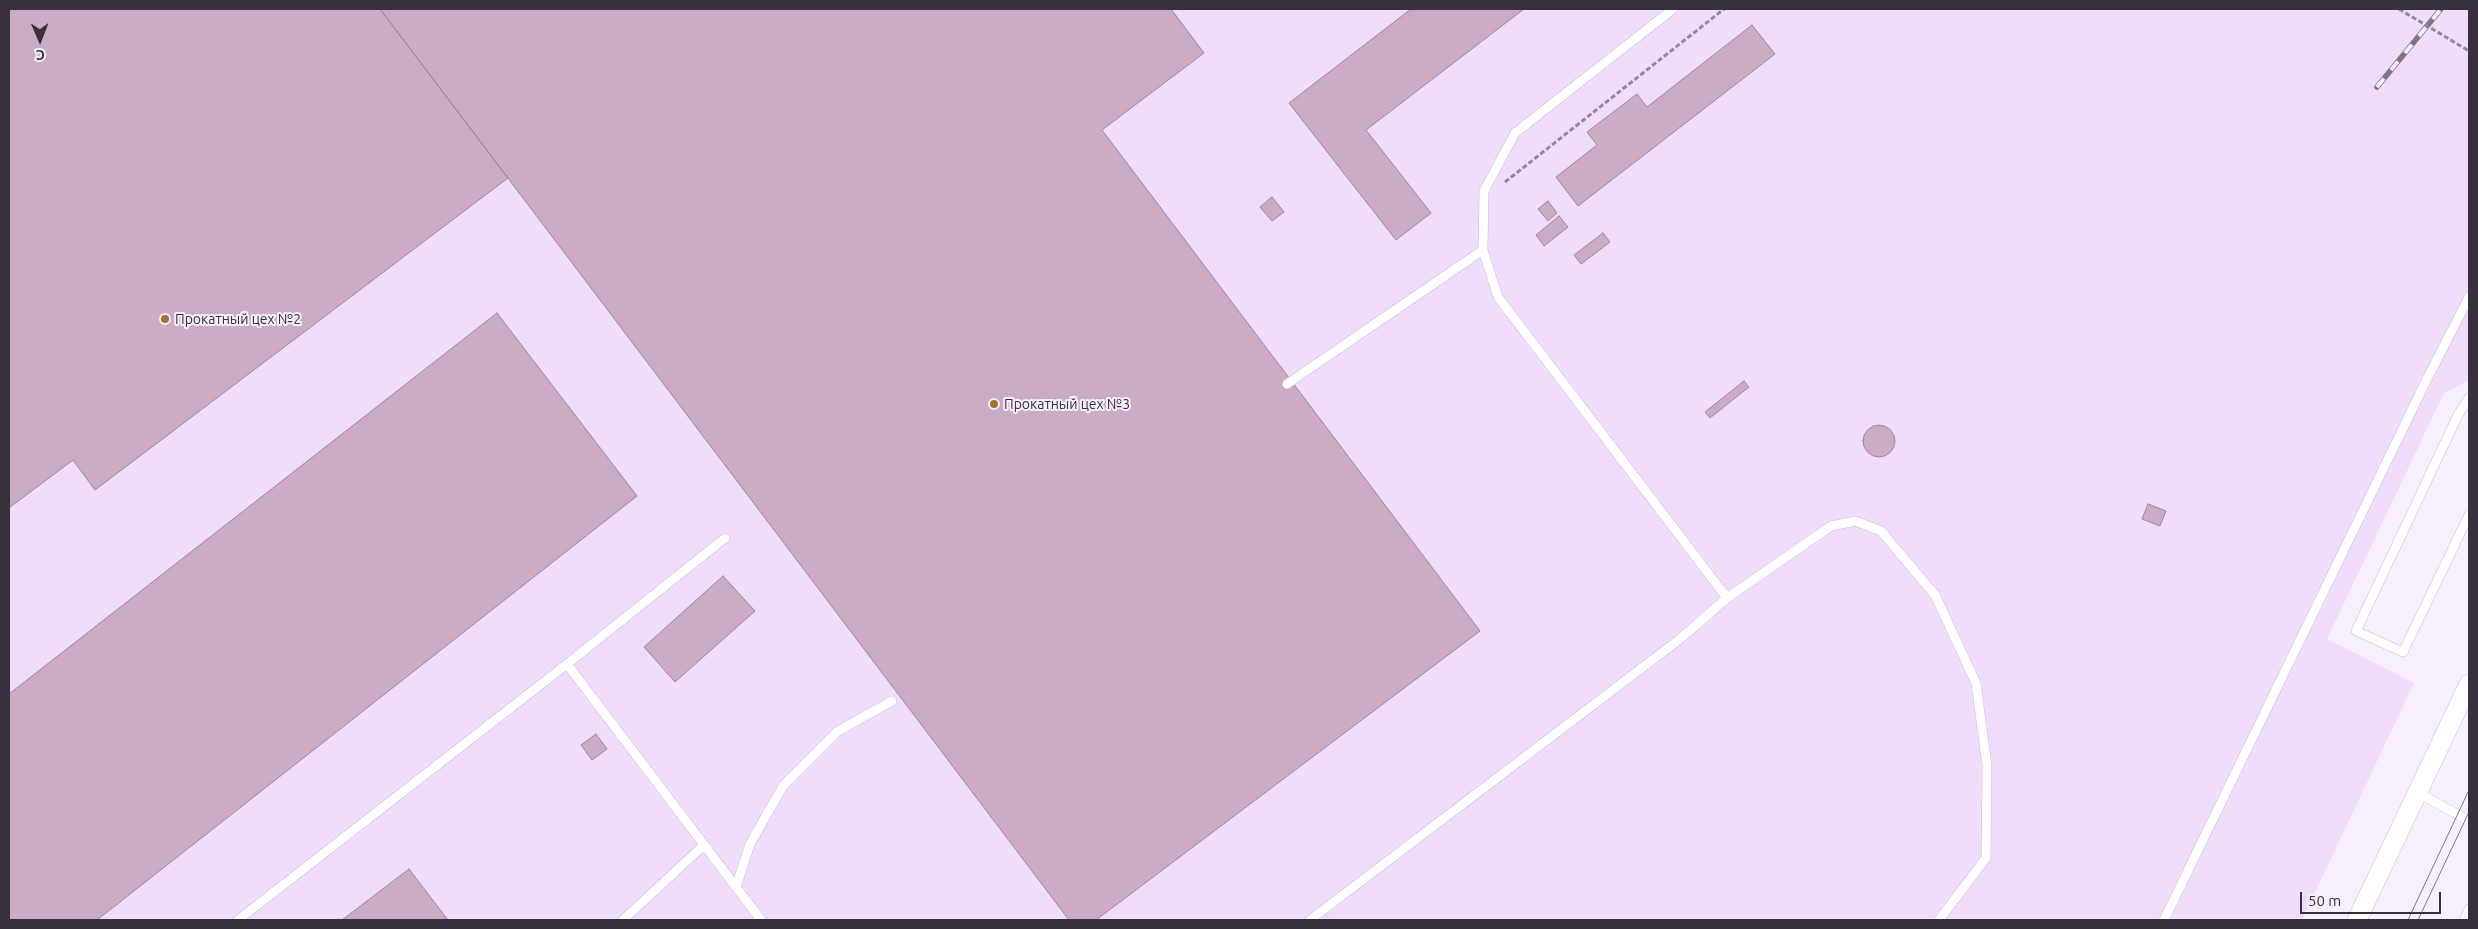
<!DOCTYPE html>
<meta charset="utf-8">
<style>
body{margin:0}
#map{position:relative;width:2478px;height:929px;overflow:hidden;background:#f7effb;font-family:Ubuntu,sans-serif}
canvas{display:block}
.frame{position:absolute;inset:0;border:10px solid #38313d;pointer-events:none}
.north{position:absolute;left:15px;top:15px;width:50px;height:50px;-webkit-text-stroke:4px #f7effb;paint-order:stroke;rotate:179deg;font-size:14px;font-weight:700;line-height:20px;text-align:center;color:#38313d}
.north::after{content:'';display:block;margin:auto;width:18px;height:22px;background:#38313d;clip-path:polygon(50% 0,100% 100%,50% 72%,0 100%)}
.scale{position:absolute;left:2300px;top:892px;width:141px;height:22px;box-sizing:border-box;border:2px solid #38313d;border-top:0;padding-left:6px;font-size:15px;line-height:18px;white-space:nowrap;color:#38313d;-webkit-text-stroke:4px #f7effb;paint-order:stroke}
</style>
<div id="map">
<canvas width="2478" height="929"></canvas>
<div class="frame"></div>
<div class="north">С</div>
<div class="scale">50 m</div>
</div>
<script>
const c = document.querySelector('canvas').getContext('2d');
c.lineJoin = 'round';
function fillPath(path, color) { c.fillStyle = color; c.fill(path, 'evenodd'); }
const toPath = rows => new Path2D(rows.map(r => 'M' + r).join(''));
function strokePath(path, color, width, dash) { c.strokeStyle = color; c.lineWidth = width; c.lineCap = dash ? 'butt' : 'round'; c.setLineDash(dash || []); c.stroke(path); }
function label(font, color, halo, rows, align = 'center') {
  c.font = font + ' Ubuntu,sans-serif'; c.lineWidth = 4; c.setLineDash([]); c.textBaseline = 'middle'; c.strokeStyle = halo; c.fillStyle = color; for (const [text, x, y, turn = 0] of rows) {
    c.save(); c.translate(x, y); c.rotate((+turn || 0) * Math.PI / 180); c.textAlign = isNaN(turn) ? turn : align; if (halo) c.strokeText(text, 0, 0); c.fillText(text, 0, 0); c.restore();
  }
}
const built = toPath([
 [9,9,2469,9,2469,380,2444,393,2327,639,2414,683,2302,920,9,920]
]);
const building = toPath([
 [9,9,380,9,508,178,95,490,73,460,9,508,9,9],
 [380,9,1171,9,1204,53,1102,130,1480,631,1096,920,1069,920,380,9],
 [1411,9,1524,9,1366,130,1431,213,1396,240,1289,103,1411,9],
 [1752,25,1775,54,1578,206,1556,177,1597,145,1587,132,1637,94,1647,107,1752,25],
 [1272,197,1284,212,1272,221,1260,207,1272,197],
 [1548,201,1557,213,1548,221,1538,209,1548,201],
 [1559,216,1568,227,1544,246,1536,235,1559,216],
 [1603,233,1610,242,1581,264,1574,255,1603,233],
 [497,313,637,496,97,920,9,920,9,694,497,313],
 [1744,381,1749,387,1710,418,1705,412,1744,381],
 '1863 441a16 16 0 1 1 32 0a16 16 0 1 1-32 0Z',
 [2148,504,2166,511,2160,526,2142,519,2148,504],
 [723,576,755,611,675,682,644,647,723,576],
 [596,734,607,749,592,760,581,745,596,734],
 [409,869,448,920,342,920,409,869]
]);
const path = toPath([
 [1505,182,1724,9]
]);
const lane = toPath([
 [1673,9,1515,133,1484,191,1483,250,1498,297,1727,598],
 [1287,384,1483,250],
 [2469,398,2458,415,2356,631,2403,652,2469,515],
 [567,664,761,920],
 [2417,792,2469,821],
 [736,887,750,844,783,786,838,731,892,701],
 [238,920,567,664,725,538],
 [623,920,704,845],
 [1310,920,1680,639,1727,598,1831,526,1855,521,1881,531,1935,595,1976,683,1987,766,1986,858,1939,920],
 [2164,920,2425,383,2469,297],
 [2464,920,2469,909]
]);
const street = toPath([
 [2357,920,2469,684]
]);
const tram = toPath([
 [2408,920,2469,790],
 [2418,920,2469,812]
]);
const rail = toPath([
 [2377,87,2441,9]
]);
const pathBridge = toPath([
 [2399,9,2469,51]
]);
const markers = [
 [165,319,5,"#a7712b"],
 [994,404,5,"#a7712b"]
];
const poiNames = [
 ["Прокатный цех №2",175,319],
 ["Прокатный цех №3",1004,404]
];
fillPath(built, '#f0ddfc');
fillPath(building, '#cbadc3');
strokePath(building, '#a2859a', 1);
strokePath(lane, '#ccbad8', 10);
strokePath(street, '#ccbad8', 20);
strokePath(path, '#918a96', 3, [5, 2.5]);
strokePath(lane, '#fff', 9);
strokePath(street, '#fff', 19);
strokePath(tram, '#7e7783', 1);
strokePath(rail, '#7e7783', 5.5);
strokePath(rail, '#f7effb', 4, [11]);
strokePath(pathBridge, '#918a96', 3, [5, 2.5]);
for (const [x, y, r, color] of markers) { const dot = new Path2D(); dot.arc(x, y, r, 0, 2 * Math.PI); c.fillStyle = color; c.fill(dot); strokePath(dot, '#f7effb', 2); }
label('14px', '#38313d', '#f7effb', poiNames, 'left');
</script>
